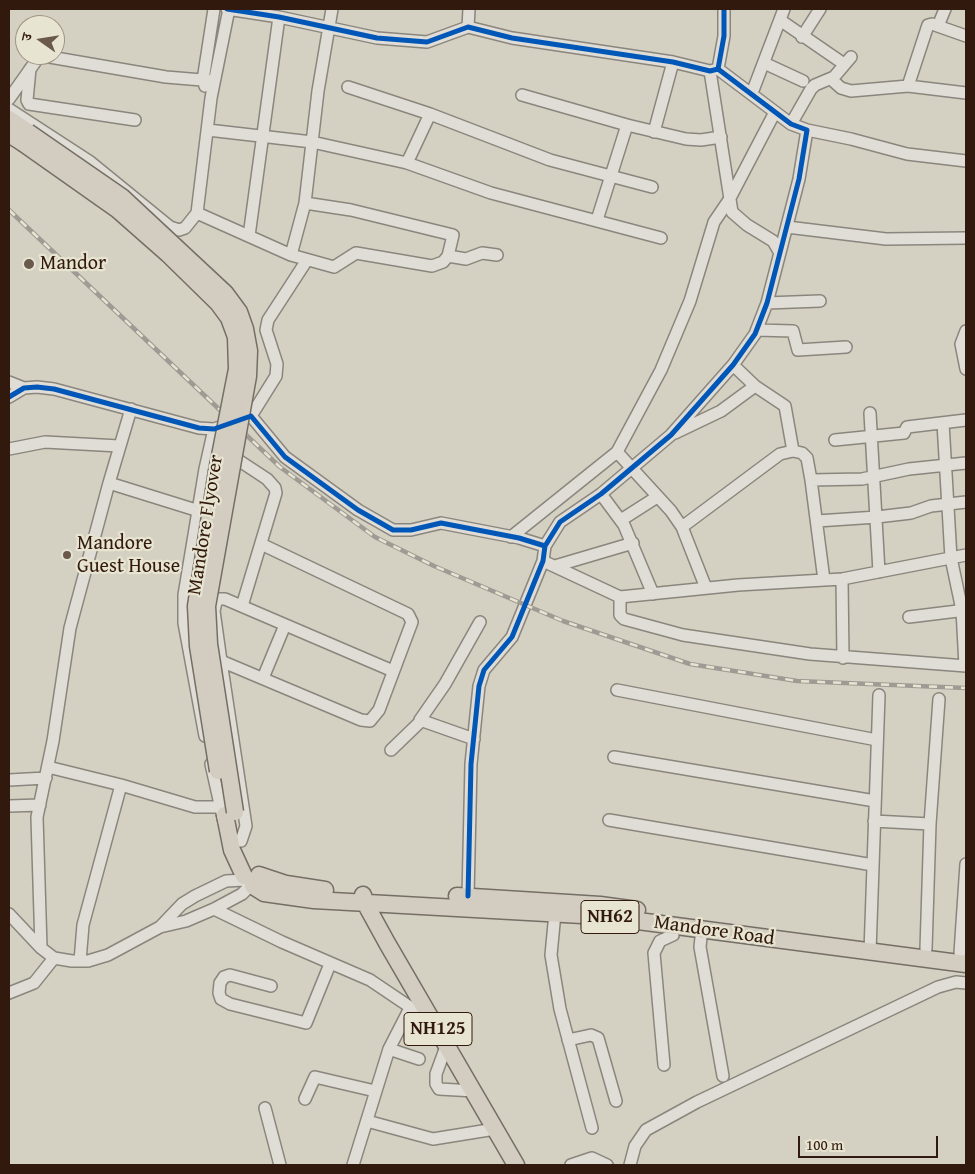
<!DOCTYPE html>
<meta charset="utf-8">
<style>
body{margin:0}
#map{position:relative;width:975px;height:1174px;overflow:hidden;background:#d4d0c2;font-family:"Gentium Book Plus","Noto Serif Devanagari",serif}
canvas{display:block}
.frame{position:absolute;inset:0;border:10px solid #31190d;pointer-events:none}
.north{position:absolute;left:15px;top:15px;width:50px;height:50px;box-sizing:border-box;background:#e8e4d2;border:1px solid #9f9383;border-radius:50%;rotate:283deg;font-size:14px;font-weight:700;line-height:20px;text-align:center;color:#31190d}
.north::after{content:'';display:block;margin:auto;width:18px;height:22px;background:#6a594c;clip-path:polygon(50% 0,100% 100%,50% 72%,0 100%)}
.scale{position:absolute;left:798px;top:1136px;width:140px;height:22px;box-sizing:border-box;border:2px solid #31190d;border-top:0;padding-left:6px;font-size:15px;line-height:18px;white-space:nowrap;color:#31190d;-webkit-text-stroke:4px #e8e4d2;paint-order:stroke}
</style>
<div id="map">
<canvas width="975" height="1174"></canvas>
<div class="frame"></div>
<div class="north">उ</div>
<div class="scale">100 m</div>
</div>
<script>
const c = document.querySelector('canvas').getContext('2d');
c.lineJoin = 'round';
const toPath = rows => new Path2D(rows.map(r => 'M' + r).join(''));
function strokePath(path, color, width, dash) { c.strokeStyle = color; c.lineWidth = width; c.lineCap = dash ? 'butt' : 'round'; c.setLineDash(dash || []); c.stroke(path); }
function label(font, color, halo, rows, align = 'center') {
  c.font = font + ' "Gentium Book Plus",serif'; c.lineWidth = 4.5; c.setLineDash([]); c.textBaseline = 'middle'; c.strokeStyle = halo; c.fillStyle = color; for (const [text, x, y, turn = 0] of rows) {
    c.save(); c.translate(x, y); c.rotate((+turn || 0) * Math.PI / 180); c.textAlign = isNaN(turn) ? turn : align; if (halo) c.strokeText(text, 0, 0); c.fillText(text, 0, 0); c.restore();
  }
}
const minor = toPath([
 [227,9,279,17,377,38,427,42,468,27,512,38,673,62,710,71,718,69,724,36,724,9],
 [780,20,844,64],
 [938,26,945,9],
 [468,27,469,9],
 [802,37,820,9],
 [764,63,803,81],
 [30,69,27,100,29,104,135,120],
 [710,71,732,212,747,225,773,241,780,253],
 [831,79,841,88,851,91,908,86,966,93],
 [205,86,203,80,214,9],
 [908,86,928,25,932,24,966,36],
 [348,87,430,114],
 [752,93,784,9],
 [522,95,627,125],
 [9,99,38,58,44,56,166,77,214,81],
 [9,109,89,161,170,227,179,230,185,228,197,213,211,98,229,9],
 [791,124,811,89,815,85,834,77,851,57],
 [208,130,312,142,407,163,491,193,661,238],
 [807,130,851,139,907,154,966,161],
 [654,132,673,62],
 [407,163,430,114,550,160,652,187],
 [305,203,318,91,332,9],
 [197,213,291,255,334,267,356,253,432,266,443,262,448,256,453,235,351,210,305,203,291,255],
 [597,220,627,125,686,139,701,140,721,137],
 [787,227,886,239,966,238],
 [249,236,279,17],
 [448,256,466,259,482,253,497,255],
 [767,303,820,301],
 [757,330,793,331,798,350,846,347],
 [966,331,961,344,966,369],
 [733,365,755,386,785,406,793,451],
 [9,382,24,388],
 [9,397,24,388,37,387,54,389,199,428,214,429,251,416,285,457,358,510,393,530,411,530,441,523,519,538,545,546],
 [870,413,879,572],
 [251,416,276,376,277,364,266,330,268,320,307,260],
 [943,423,951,558,962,610,965,666],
 [675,433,721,411,755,386],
 [835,440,904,433,907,427,966,420],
 [9,449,45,442,119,446],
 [617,452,671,511,682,527,706,588],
 [229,454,267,479,275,488,276,493,242,606],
 [811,480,862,479,909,469,966,463],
 [109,483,199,511],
 [601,494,624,525,653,594],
 [621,520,657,497],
 [817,521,877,517,911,513,931,506,966,502],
 [682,527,780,454,793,451,802,453,807,458,811,480,824,580],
 [511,537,617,452,661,370,690,301,714,222,729,200,775,112],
 [543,561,620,597,738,585,842,579,966,555],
 [555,566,633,543],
 [842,579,843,658],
 [620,597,620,615,624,619,683,635,810,654,966,666],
 [909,617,966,610],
 [221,661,361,720,370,721,379,710,412,622,408,614,261,544],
 [263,678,285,625],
 [617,690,877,740],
 [205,736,184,623,184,595,205,469,214,429],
 [474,739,420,720,445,684,480,622],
 [391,750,420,722],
 [614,757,875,801],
 [211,764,224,822],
 [48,767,121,785,195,807,220,807],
 [9,780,46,778],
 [9,806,40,805],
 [609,820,873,865],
 [874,821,930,824],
 [241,841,246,826,221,661,214,611,216,602,219,599,225,599,393,671],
 [468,896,471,764,479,686,484,670,512,637,543,561,545,546,560,522,601,494,671,435,733,365,755,334,767,303,799,179,807,130,791,124,718,69],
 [214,909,282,942,370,980,413,1009],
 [555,913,551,955,560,1009,592,1128],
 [9,914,41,948,54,958,72,961,88,961,108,955,160,927,186,921,214,909,242,894,250,886],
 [160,927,182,904,195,896,226,881,244,880],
 [702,928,700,947,723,1076],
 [41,948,37,817,53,741,70,628,109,483,131,409],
 [926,949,930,824,939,699],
 [870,952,879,695],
 [960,953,966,864],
 [80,961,83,925,121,785],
 [271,986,230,975,224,977,220,983,219,993,221,999,230,1004,306,1023,330,964],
 [9,993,34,983,54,958],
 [568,1040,591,1035,598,1038,616,1101],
 [447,1044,436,1074,436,1084,439,1089,475,1091],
 [389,1049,408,1012,418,1007],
 [664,1065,654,953,660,941,673,935,671,924],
 [305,1099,315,1077,375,1091],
 [265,1108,280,1165],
 [367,1121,433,1139,495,1129],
 [353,1165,389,1049,419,1059],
 [571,1165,592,1158,607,1165],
 [630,1165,635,1146,646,1130,697,1102,938,987,956,982,966,983]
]);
const highway = toPath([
 [9,119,28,132],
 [9,134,23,143],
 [225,815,232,850,244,876],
 [259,875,286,884,325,890],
 [253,886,264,893,314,900,600,916,966,964],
 [363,895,365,903,387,943,516,1165],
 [457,896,600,905,637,910]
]);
const rail = toPath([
 [9,210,280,467,375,537,434,566,563,621,690,664,797,681,966,688]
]);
const highwayBridge = toPath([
 [28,132,122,197,225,293,239,312,245,329,249,351,248,376,207,606,209,644,235,812],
 [23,143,118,210,168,254,218,303,229,318,236,337,237,369,217,471,196,606,198,646,218,771]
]);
const cycleway = toPath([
 [227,9,279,17,377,38,427,42,468,27,512,38,673,62,710,71,718,69,724,36,724,9],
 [9,397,24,388,37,387,54,389,199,428,214,429,251,416,285,457,358,510,393,530,411,530,441,523,519,538,545,546],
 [468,896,471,764,479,686,484,670,512,637,543,561,545,546,560,522,601,494,671,435,733,365,755,334,767,303,799,179,807,130,791,124,718,69]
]);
const markers = [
 [29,264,6,"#6a594c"],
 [67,555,5,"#6a594c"]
];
const shields = [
 [610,917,58],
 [438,1029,68]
];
const shieldNames = [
 ["NH62",610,917],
 ["NH125",438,1029]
];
const poiNames = [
 ["Mandor",40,264],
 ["Mandore",77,544],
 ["Guest House",77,567]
];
const streetNames = [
 ["Mandore Flyover",206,525,-81],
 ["Mandore Road",714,931,8]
];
strokePath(minor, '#8b867d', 14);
strokePath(highway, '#746e65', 19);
strokePath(minor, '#dfddd6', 11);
strokePath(highway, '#d3cdc1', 16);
strokePath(rail, '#9f9b94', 4.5);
strokePath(rail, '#e8e4d2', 2.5, [8]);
strokePath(highwayBridge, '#746e65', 19, []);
strokePath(highwayBridge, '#d3cdc1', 16);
strokePath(cycleway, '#0057b8', 5);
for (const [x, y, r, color] of markers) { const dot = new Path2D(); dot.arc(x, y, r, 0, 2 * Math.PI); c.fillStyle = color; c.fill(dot); strokePath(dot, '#e8e4d2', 2); }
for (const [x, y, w] of shields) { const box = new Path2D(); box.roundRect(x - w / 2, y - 16.5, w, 33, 4); c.fillStyle = '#e8e4d2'; c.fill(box); strokePath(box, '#31190d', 1); }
label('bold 19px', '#31190d', null, shieldNames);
label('20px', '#31190d', '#e8e4d2', poiNames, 'left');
label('20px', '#31190d', '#e8e4d2', streetNames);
</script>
